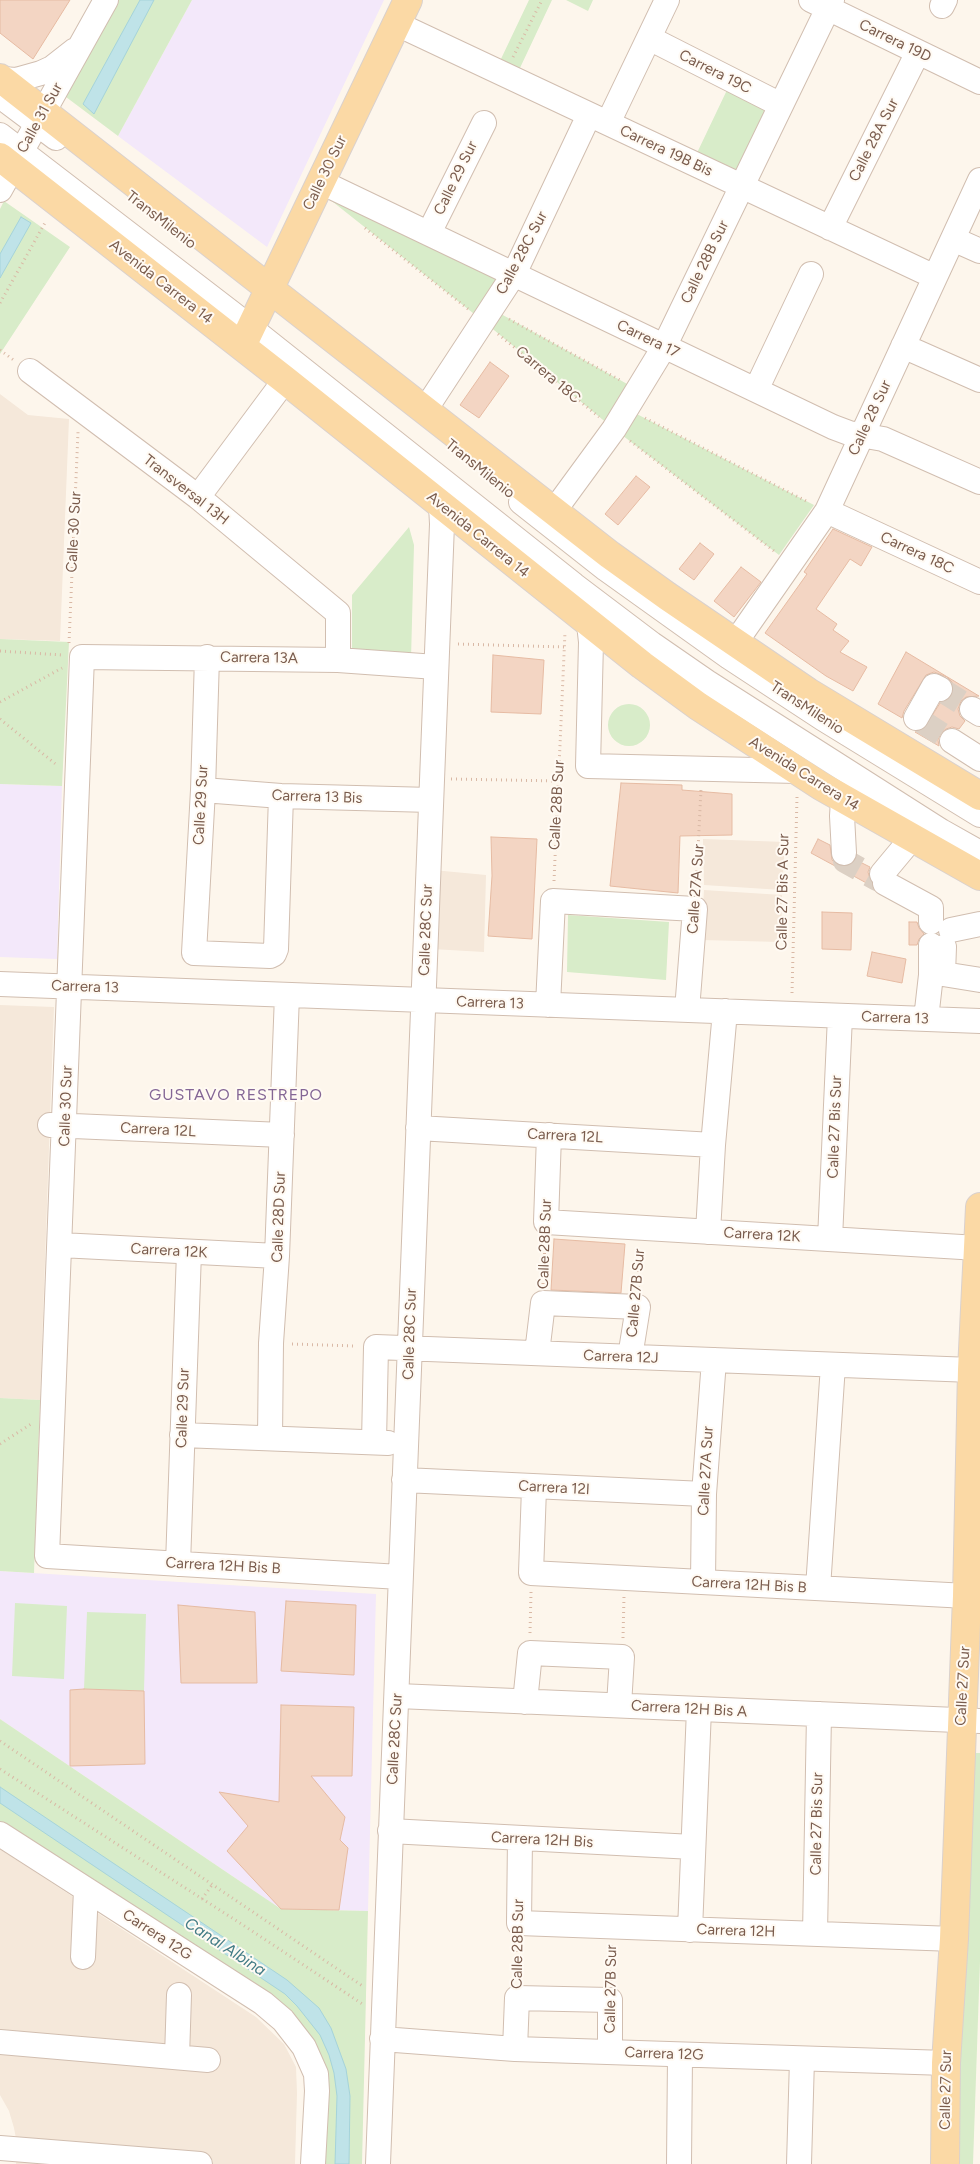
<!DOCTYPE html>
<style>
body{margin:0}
canvas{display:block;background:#fdf6ec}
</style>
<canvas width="980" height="2164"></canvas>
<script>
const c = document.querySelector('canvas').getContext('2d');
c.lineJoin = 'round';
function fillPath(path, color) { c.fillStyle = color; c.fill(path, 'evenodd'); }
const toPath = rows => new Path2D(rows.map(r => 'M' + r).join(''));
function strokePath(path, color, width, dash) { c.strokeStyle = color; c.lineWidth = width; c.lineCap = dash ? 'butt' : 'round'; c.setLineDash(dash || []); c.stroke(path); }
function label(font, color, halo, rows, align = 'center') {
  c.font = font + ' Figtree,sans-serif'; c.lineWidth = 4; c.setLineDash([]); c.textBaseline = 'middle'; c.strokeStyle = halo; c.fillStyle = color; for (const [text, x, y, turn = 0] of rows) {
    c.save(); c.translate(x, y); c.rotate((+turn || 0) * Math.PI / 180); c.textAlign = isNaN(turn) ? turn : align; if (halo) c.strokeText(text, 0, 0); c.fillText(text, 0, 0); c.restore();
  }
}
const residential = toPath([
 [0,394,28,415,69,419,60,641,0,639],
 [703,839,785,842,782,890,704,885],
 [433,870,486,875,484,952,432,949],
 [704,890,782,895,781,942,701,940],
 [0,1005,54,1007,40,1400,0,1398],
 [0,1849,256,2017,284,2044,296,2067,297,2093,295,2164,16,2164,18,2149,14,2128,9,2111,0,2095]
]);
const education = toPath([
 [192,0,384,0,267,247,118,136],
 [0,784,62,786,57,959,0,957],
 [0,1571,376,1594,368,1911,281,1909,0,1719]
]);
const green = toPath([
 [119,0,192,0,118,136,66,97],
 [529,0,552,0,519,70,500,61],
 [566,0,593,0,588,11],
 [727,90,770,110,739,176,696,155],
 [336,196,510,281,492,309,638,390,627,409,814,505,779,555,614,429,483,321,333,202],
 [4,201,70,247,0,354,0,209],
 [409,527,414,545,411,659,352,654,352,595],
 [0,639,69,642,62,786,0,784],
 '608 725a21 21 0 1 1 42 0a21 21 0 1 1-42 0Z',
 [568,915,669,922,666,980,567,972],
 [0,1398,40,1400,34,1573,0,1571],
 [15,1603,67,1606,64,1679,12,1676],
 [87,1612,146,1614,144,1691,84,1689],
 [0,1719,281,1909,368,1911,362,2164,324,2164,318,2054,67,1868,0,1822],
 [969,1753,980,1753,980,1961,973,2164,954,2164]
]);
const water = toPath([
 [140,0,154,0,94,114,83,104,140,0],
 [21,217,31,223,0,278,0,254,21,217],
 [0,1787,287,1980,319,2008,331,2028,346,2069,350,2096,349,2164,335,2164,337,2096,334,2073,329,2055,320,2035,297,2006,285,1994,0,1803,0,1787]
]);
const building = toPath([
 [0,0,70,0,33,59,0,33,0,0],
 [490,362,509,376,479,418,460,405,490,362],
 [636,476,650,487,618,525,605,514,636,476],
 [833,529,872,547,861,566,850,559,816,609,837,624,833,630,849,641,840,652,867,667,853,691,826,676,765,633,807,574,804,572,833,529],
 [700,543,714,554,694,580,679,569,700,543],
 [741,567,761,582,734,617,714,601,741,567],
 [906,652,979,696,966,697,961,701,958,709,960,716,965,721,959,729,952,727,946,729,941,733,938,740,939,746,915,732,923,730,940,703,947,701,952,696,954,688,952,682,947,677,934,672,926,675,904,711,902,718,878,704,906,652],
 [493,655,544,660,541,714,491,712,493,655],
 [621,783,682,785,682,790,732,794,732,835,680,836,678,893,610,886,621,783],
 [491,837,537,839,532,939,488,936,492,876,491,837],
 [818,839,830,845,832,860,837,865,845,867,852,864,856,860,870,867,868,872,872,886,811,853,818,839],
 [822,912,852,913,851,950,822,949,822,912],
 [909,922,917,922,919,928,924,934,919,939,917,945,909,945,909,922],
 [872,952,906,959,902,983,867,976,872,952],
 [554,1239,625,1244,621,1293,551,1290,554,1239],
 [286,1601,356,1605,354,1675,281,1671,286,1601],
 [178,1605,255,1612,257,1683,181,1683,178,1605],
 [84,1689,144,1691,145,1764,70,1766,70,1690,84,1689],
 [281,1705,354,1707,352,1776,311,1776,345,1817,340,1840,348,1848,339,1910,281,1909,227,1851,248,1826,219,1792,279,1802,281,1705]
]);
const minorTunnel = toPath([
 [940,689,972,709],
 [921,721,952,741],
 [844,853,845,861,877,879,882,874]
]);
const path = toPath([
 [513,57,542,0],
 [365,228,468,309],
 [0,303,46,221],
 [509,319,620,380],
 [498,334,599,417],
 [0,350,15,361],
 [645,418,808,502],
 [630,441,774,551],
 [69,643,78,432],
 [458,644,564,647],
 [0,651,62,655],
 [0,702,62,668],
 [0,719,58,766],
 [451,779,558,781],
 [554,881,565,632],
 [696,891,701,789],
 [792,993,797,797],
 [543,1284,545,1243],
 [638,1287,640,1249],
 [292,1344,355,1346],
 [0,1444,31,1424],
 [530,1633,531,1592],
 [623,1638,624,1596],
 [0,1741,364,1987],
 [0,1769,243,1925,364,2005],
 [202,1899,212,1885],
 [517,1977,518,1944],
 [611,1981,611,1945]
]);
const minor = toPath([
 [811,0,980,82],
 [942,6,945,0],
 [397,24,935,277],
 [649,38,781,105],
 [2,79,16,80,41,73,52,68,75,50],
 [0,96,56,138],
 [608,123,667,0],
 [0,135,233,314,574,585,652,644,707,682,941,831,980,853],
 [321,182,833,427,849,433,883,439,980,482],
 [0,190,106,0],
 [830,228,918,52],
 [429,233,484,123],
 [953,239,980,251],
 [903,346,980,380],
 [30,371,198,497,338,613,338,660],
 [756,390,811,274],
 [425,410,514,274,589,115],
 [198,497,285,380],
 [521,502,606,569,729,657,822,718,980,815],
 [554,511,614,429,664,347,832,0],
 [827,511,980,582],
 [589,624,591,642,588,766,797,771],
 [735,643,827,511,980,180],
 [207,657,203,790,194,953,270,956,274,954,276,949,281,796],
 [972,709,980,714],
 [916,718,934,686,940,689],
 [952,741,980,759],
 [203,790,281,796,431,800],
 [843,800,842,816,844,853],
 [882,874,912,838],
 [885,883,931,908,931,922],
 [951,930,980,924],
 [944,947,943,974,980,980],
 [0,984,980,1021],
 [548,1005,553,901,695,909,687,1010],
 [926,1019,931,975,931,945],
 [50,1125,282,1135],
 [418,1128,713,1145],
 [549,1135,546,1222,978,1248],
 [708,1232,713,1145,725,1011],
 [830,1239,840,1016],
 [60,1245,277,1256],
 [537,1353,543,1303,638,1307,630,1357],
 [182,1435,388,1443],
 [270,1438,271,1343,277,1256,287,995],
 [374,1442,376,1347,972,1370],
 [404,1480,704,1494],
 [534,1488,531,1573,967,1596],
 [178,1564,189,1252],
 [400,1577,47,1556,82,657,338,660,436,667],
 [703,1582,704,1494,714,1360],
 [818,1588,833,1365],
 [398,1696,980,1721],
 [525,1702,530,1653,622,1657,619,1705],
 [390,1831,693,1847],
 [0,1834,263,2003,283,2020,304,2047,316,2074,317,2091,313,2164],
 [520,1838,519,1923,954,1939],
 [690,1930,699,1709],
 [815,1934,819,1714],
 [83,1957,86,1890],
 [382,2039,515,2049,946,2063],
 [0,2042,208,2060],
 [515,2049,517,1998,610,2000,610,2052],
 [177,2057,179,1995],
 [0,2148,200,2164],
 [378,2164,442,524,441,505],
 [679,2164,680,2056],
 [799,2164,802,2059]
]);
const major = toPath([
 [0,78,610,555,667,596,808,692,980,796],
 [0,157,285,380,642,665,698,706,821,786,980,876],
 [242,346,408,0],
 [945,2164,946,2063,954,1939,967,1596,972,1370,980,1207]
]);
const streetNames = [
 ["Carrera 19D",895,41,26],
 ["Carrera 19C",715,72,27],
 ["Calle 31 Sur",40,118,-61],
 ["Calle 28A Sur",874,140,-63],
 ["Carrera 19B Bis",666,151,25],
 ["Calle 30 Sur",325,173,-64],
 ["Calle 29 Sur",456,178,-64],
 ["TransMilenio",161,220,38],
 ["Calle 28C Sur",522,253,-62],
 ["Calle 28B Sur",705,262,-64],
 ["Avenida Carrera 14",161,282,38],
 ["Carrera 17",648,339,26],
 ["Carrera 18C",548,375,40],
 ["Calle 28 Sur",870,418,-65],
 ["TransMilenio",480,469,39],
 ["Transversal 13H",186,490,38],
 ["Calle 30 Sur",74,532,-87],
 ["Avenida Carrera 14",478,535,39],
 ["Carrera 18C",917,553,25],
 ["Carrera 13A",259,658,1],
 ["TransMilenio",807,708,33],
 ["Avenida Carrera 14",804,774,32],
 ["Carrera 13 Bis",317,797,2],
 ["Calle 29 Sur",201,805,-87],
 ["Calle 28B Sur",557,805,-87],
 ["Calle 27A Sur",696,889,-86],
 ["Calle 27 Bis A Sur",783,892,-89],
 ["Calle 28C Sur",426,930,-88],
 ["Carrera 13",85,987,2],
 ["Carrera 13",490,1003,2],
 ["Carrera 13",895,1018,2],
 ["Calle 30 Sur",66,1106,-88],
 ["Calle 27 Bis Sur",835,1127,-88],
 ["Carrera 12L",158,1130,3],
 ["Carrera 12L",565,1136,3],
 ["Calle 28D Sur",279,1217,-88],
 ["Carrera 12K",762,1235,3],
 ["Calle 28B Sur",545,1244,-88],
 ["Carrera 12K",169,1251,3],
 ["Calle 27B Sur",636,1293,-85],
 ["Calle 28C Sur",410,1334,-88],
 ["Carrera 12J",621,1357,2],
 ["Calle 29 Sur",183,1408,-88],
 ["Calle 27A Sur",706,1471,-87],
 ["Carrera 12I",554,1488,3],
 ["Carrera 12H Bis B",223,1566,3],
 ["Carrera 12H Bis B",749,1585,3],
 ["Calle 27 Sur",963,1686,-87],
 ["Carrera 12H Bis A",689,1709,3],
 ["Calle 28C Sur",395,1739,-87],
 ["Calle 27 Bis Sur",817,1824,-89],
 ["Carrera 12H Bis",542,1840,3],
 ["Carrera 12H",736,1931,2],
 ["Carrera 12G",157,1935,33],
 ["Calle 28B Sur",518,1944,-89],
 ["Calle 27B Sur",611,1989,-89],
 ["Carrera 12G",664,2054,2],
 ["Calle 27 Sur",946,2090,-89]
];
const neighbourhoodNames = [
 ["GUSTAVO RESTREPO",236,1095]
];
const waterNames = [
 ["Canal Albina",225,1947,33]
];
fillPath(residential, '#f5e8da');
fillPath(education, '#f3e8fa');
fillPath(green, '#d8ecc9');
fillPath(water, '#bfe3e8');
strokePath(water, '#a5d3da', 1);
fillPath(building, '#f3d5c3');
strokePath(building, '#e6bba3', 1);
strokePath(minorTunnel, '#dcd0c4', 24, [24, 12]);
strokePath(minor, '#d1beb0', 26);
strokePath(major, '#dad1cd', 30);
strokePath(path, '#d9b8a5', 3, [1, 4]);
strokePath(minor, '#fff', 24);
strokePath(major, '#fbd9a5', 28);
label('15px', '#7a5c4d', '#fffaf3', streetNames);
c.letterSpacing = '1px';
label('16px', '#846695', '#fffaf3', neighbourhoodNames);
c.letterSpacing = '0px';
label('italic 16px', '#437c86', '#fffaf3', waterNames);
</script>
